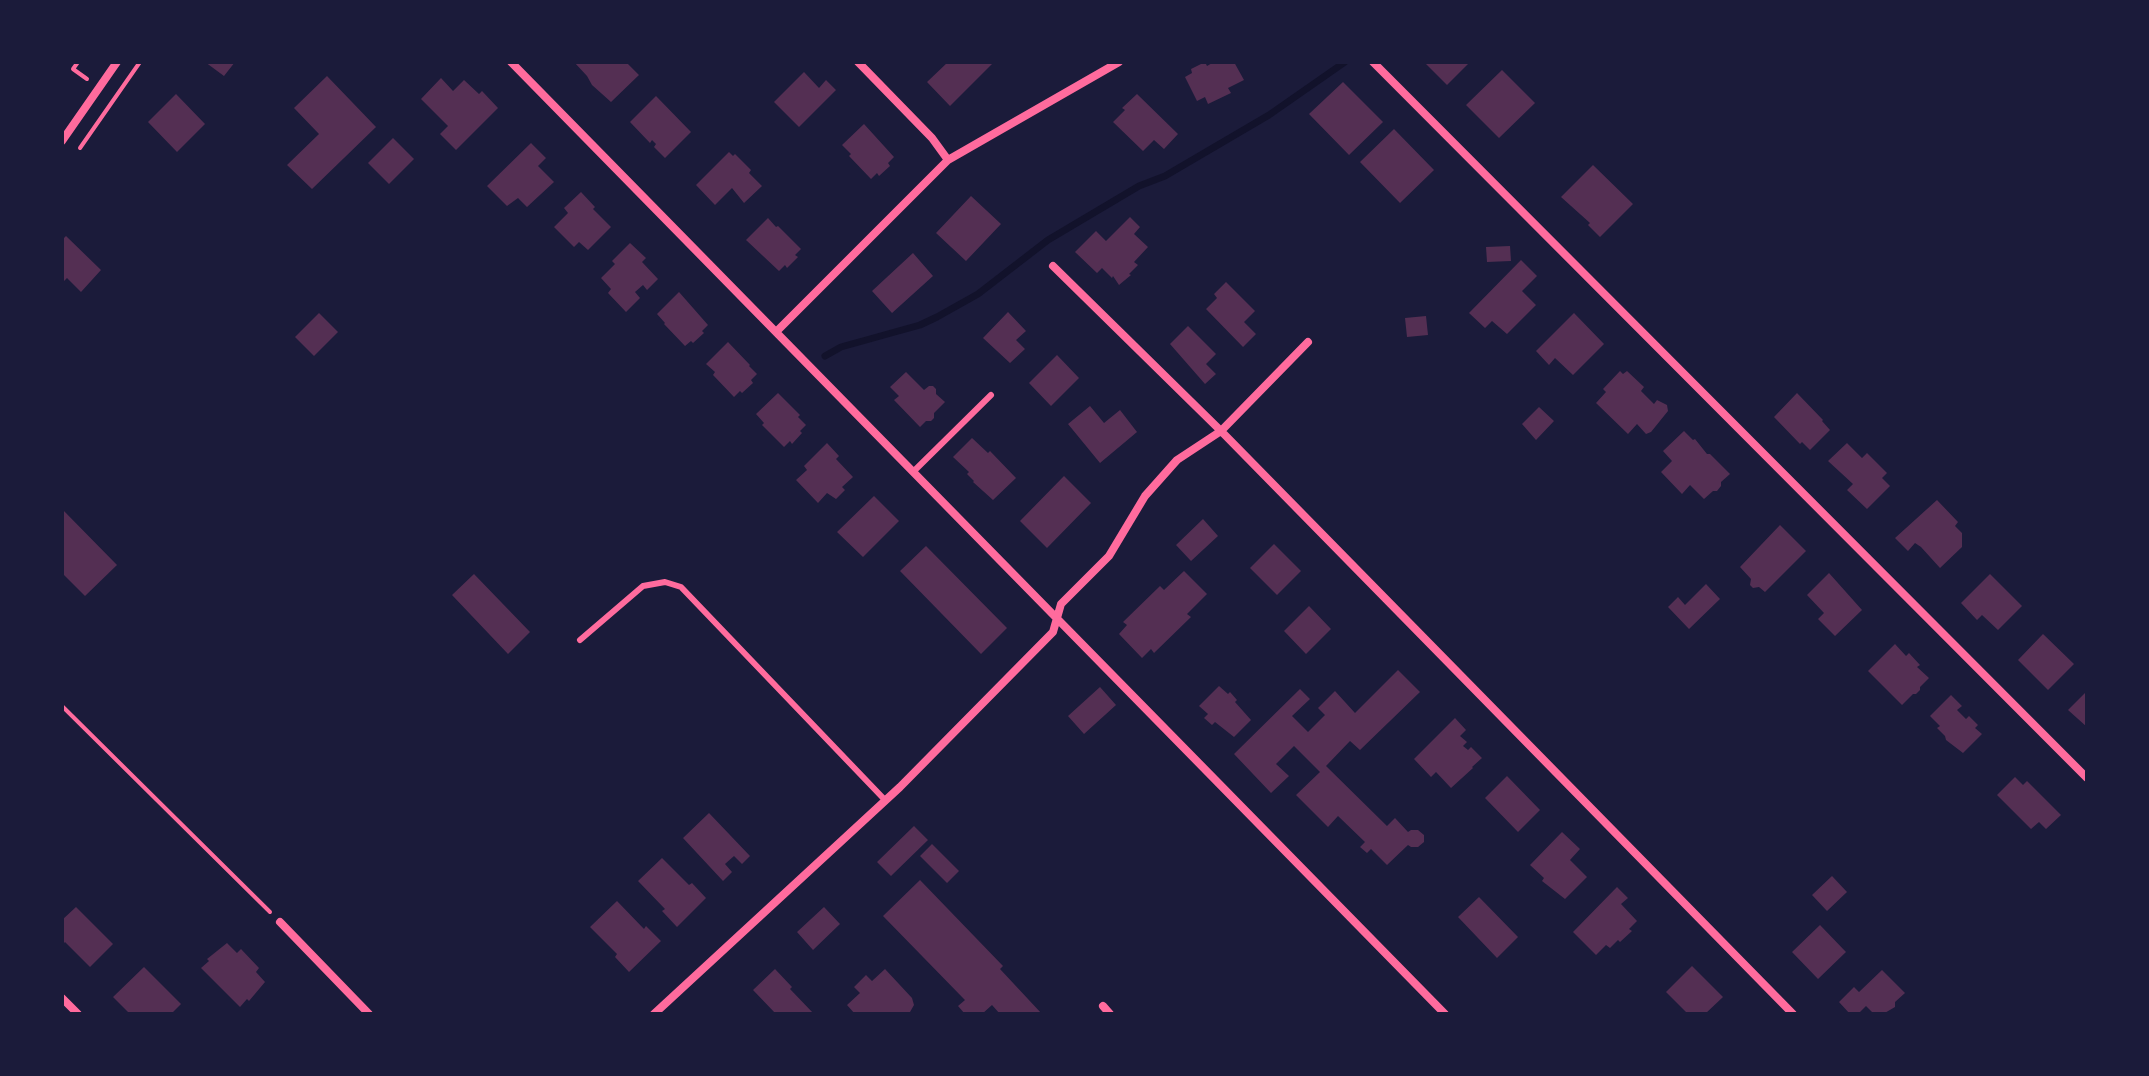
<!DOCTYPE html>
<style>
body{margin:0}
#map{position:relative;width:2149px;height:1076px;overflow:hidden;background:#1b1b3a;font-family:Helvetica,sans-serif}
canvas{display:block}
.frame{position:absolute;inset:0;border:64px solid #1b1b3a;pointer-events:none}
</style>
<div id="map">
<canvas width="2149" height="1076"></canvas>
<div class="frame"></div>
</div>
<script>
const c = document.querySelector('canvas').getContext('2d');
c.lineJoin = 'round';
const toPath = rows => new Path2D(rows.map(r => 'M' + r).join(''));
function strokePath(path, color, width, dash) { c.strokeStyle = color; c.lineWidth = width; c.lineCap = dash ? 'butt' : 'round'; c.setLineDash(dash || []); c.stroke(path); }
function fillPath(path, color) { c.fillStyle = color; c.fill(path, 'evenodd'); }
const stream = toPath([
 [825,356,841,347,920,325,937,317,978,294,1048,240,1139,186,1165,176,1269,115,1345,62]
]);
const building = toPath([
 [205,62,235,62,224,76],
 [574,62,626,62,639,75,611,102,592,85,587,76],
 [948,62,994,62,950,106,927,82],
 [1205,62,1207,66,1214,62,1234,62,1244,80,1228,88,1231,93,1208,104,1205,97,1197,101,1185,77,1192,73,1191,69],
 [1424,62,1470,62,1447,85],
 [1502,70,1535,103,1499,138,1466,105],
 [804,72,819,88,826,80,836,90,799,127,774,102],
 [327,76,376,127,312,189,287,165,319,134,294,108],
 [441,78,453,91,464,80,479,94,482,91,498,108,456,150,440,134,448,126,421,99],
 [1343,82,1383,122,1349,155,1309,114],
 [176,94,205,124,177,152,148,122],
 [1137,94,1178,134,1164,149,1154,140,1143,151,1113,122,1125,110,1122,108],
 [656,96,691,132,665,158,654,147,656,144,652,140,650,143,630,122],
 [864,124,894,157,888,163,890,166,879,176,877,173,871,179,849,156,851,154,842,145],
 [1394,129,1434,170,1400,203,1360,162],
 [393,138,414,159,389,184,368,163],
 [531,143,546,158,538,166,554,182,527,207,518,198,507,206,487,186],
 [729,152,733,156,735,154,751,170,749,173,762,186,744,203,732,188,715,205,696,185],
 [1593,165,1633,204,1600,237,1588,225,1590,223,1561,197],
 [581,192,595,207,593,209,611,227,588,250,579,242,574,247,554,227,568,213,564,208],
 [971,196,1001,224,966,261,936,233],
 [1130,217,1140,227,1134,234,1148,247,1134,262,1138,265,1129,274,1131,275,1119,285,1113,276,1112,278,1102,268,1097,273,1075,252,1096,231,1106,241],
 [768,218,776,227,778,226,801,249,795,255,798,257,787,268,785,265,779,271,746,240],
 [66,236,101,270,81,292,67,278,62,283,62,240],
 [630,243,646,258,642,262,658,279,647,290,643,285,635,292,640,298,626,312,608,293,611,289,601,278,615,264,612,261],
 [1510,246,1511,261,1487,262,1486,247],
 [913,253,933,276,892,313,872,291],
 [1521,260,1537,276,1522,291,1536,305,1507,334,1492,321,1485,328,1469,313],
 [1226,282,1255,311,1244,322,1256,334,1243,347,1206,309,1217,298,1214,294],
 [679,292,708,325,702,331,704,333,693,343,691,341,685,346,664,324,665,323,657,314],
 [1008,312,1026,331,1016,340,1025,349,1010,363,983,338],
 [319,313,338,332,314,356,295,337],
 [1574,313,1604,344,1573,375,1555,358,1549,365,1536,351],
 [1426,316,1428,335,1407,337,1405,318],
 [1188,326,1216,354,1206,364,1216,374,1205,384,1170,344],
 [728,342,750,365,749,366,757,374,751,380,753,383,742,393,740,391,734,397,713,375,715,372,706,364],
 [1057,355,1079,378,1051,406,1029,383],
 [1620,371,1623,374,1627,371,1644,387,1641,391,1654,404,1657,400,1667,405,1668,411,1651,432,1646,434,1637,424,1628,434,1596,403,1606,392,1603,389],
 [906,372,924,390,929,386,933,386,936,389,936,394,945,402,934,413,934,418,931,421,926,421,920,427,894,400,899,396,890,387],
 [778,393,800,415,798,417,806,425,800,431,802,433,792,444,790,441,784,447,762,425,764,423,756,414],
 [1797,393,1823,420,1822,421,1830,430,1810,450,1802,442,1800,444,1774,417],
 [1090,406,1104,423,1120,410,1137,432,1100,463,1068,424],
 [1539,407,1554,421,1536,440,1522,424],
 [1684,431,1693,440,1695,439,1707,454,1710,454,1730,474,1721,482,1721,486,1717,491,1713,491,1704,499,1690,485,1682,494,1661,472,1672,461,1663,451],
 [972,438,988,453,990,451,1016,478,993,500,973,482,974,481,967,474,969,472,953,457],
 [827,443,839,456,836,459,853,477,842,487,845,490,836,499,827,493,818,503,796,480,807,470,804,466],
 [1847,443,1862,458,1867,453,1887,473,1882,478,1890,486,1867,509,1847,490,1853,484,1828,461],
 [1064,476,1091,503,1047,548,1020,521],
 [874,496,899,521,863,557,837,532],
 [1937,500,1958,522,1955,526,1962,533,1962,547,1940,568,1921,547,1915,543,1908,551,1895,538],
 [62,509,117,565,85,596,62,573],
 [1203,519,1218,536,1191,561,1176,545],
 [1780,525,1806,551,1765,592,1759,587,1753,588,1750,585,1751,579,1740,567],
 [1274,544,1301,571,1277,595,1250,568],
 [926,546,1007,628,981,654,900,571],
 [1184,571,1207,594,1187,614,1191,617,1154,653,1151,649,1142,658,1119,634,1127,625,1123,622,1160,586,1164,590],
 [1829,573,1862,610,1835,636,1818,619,1824,613,1807,595],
 [474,574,530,632,508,654,452,595],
 [1990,574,2022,606,1998,630,1982,615,1977,620,1961,603],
 [1706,584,1720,599,1689,629,1668,607,1678,597,1685,605],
 [1309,606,1331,629,1306,654,1284,631],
 [2043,634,2074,664,2048,690,2018,660],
 [1895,644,1906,656,1909,653,1920,665,1917,667,1929,678,1920,687,1920,690,1916,694,1913,694,1902,705,1868,671],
 [1398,670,1420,692,1360,750,1350,741,1326,766,1387,826,1395,818,1408,832,1411,830,1418,830,1424,835,1424,842,1418,847,1411,847,1408,845,1387,865,1371,849,1367,853,1360,847,1365,842,1338,816,1328,827,1296,795,1320,772,1294,746,1276,764,1289,776,1271,793,1234,754,1300,689,1310,699,1292,716,1308,732,1325,715,1318,708,1335,691,1355,713],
 [1219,686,1228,694,1230,692,1237,700,1235,702,1251,720,1234,737,1215,722,1212,725,1204,718,1208,714,1199,706],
 [1100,687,1116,705,1084,734,1068,716],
 [2087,691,2087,727,2068,710],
 [1951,695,1962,706,1957,710,1966,719,1969,716,1978,725,1975,728,1982,734,1963,753,1946,740,1945,736,1937,728,1940,726,1930,716],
 [1455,718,1466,730,1460,736,1467,742,1463,746,1468,750,1471,747,1482,758,1472,767,1473,768,1451,788,1436,772,1431,777,1414,759],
 [1507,776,1540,810,1518,832,1485,798],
 [2015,777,2023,785,2027,781,2061,815,2046,829,2039,822,2031,829,1997,795],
 [709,813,750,856,742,864,734,856,725,864,732,872,723,881,683,838],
 [914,826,928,840,891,876,877,862],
 [1562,832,1580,849,1570,860,1587,877,1565,899,1542,881,1544,878,1530,865],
 [932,844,959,871,947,883,920,856],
 [662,858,689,885,692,883,706,898,677,927,662,911,665,909,638,881],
 [1832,876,1847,892,1827,911,1812,895],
 [920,880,1003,966,1000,969,1042,1014,1000,1014,992,1005,982,1014,965,1014,958,1006,965,1000,962,997,883,916],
 [1617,887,1628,898,1621,904,1637,921,1629,929,1632,931,1620,942,1618,940,1610,948,1606,945,1596,955,1573,932],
 [1479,897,1518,937,1497,958,1458,917],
 [617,901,644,929,646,926,661,941,629,972,615,957,617,954,590,927],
 [76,907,113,944,90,967,65,942,62,945,62,920],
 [824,907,840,924,813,950,797,932],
 [1820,925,1846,952,1818,979,1792,952],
 [227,943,237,953,241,949,259,968,256,972,265,982,249,1001,247,999,240,1007,201,968,209,961,207,959],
 [1692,966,1723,997,1705,1014,1688,1014,1666,992],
 [144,967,181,1004,171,1014,130,1014,113,997],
 [775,969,792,987,790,989,814,1014,776,1014,753,990],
 [885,969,912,998,914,1005,910,1012,855,1014,847,1005,860,993,854,987,866,975,872,981],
 [1882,970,1905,993,1895,1002,1895,1007,1883,1014,1874,1014,1866,1006,1858,1014,1850,1014,1839,1002,1854,987,1859,992]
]);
const path = toPath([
 [78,62,73,69,87,79],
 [80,148,140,62],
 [62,706,270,912]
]);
const service = toPath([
 [914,471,991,395],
 [580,640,643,586,665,582,681,587,885,800]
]);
const minor = toPath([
 [511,62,1445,1014],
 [858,62,932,138,948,160],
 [1373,62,2087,778],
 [62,141,117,62],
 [1053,266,1221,431,1793,1014],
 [776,332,948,160,1119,62],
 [280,922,369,1014],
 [62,998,78,1014],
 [1103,1006,1110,1014],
 [654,1014,900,787,1053,632,1061,604,1109,556,1145,496,1177,460,1221,431,1308,342]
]);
strokePath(stream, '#12122b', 7);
fillPath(building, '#542f53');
strokePath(path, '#ff6b9d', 4);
strokePath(service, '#ff6b9d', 6);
strokePath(minor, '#ff6b9d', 8);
</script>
